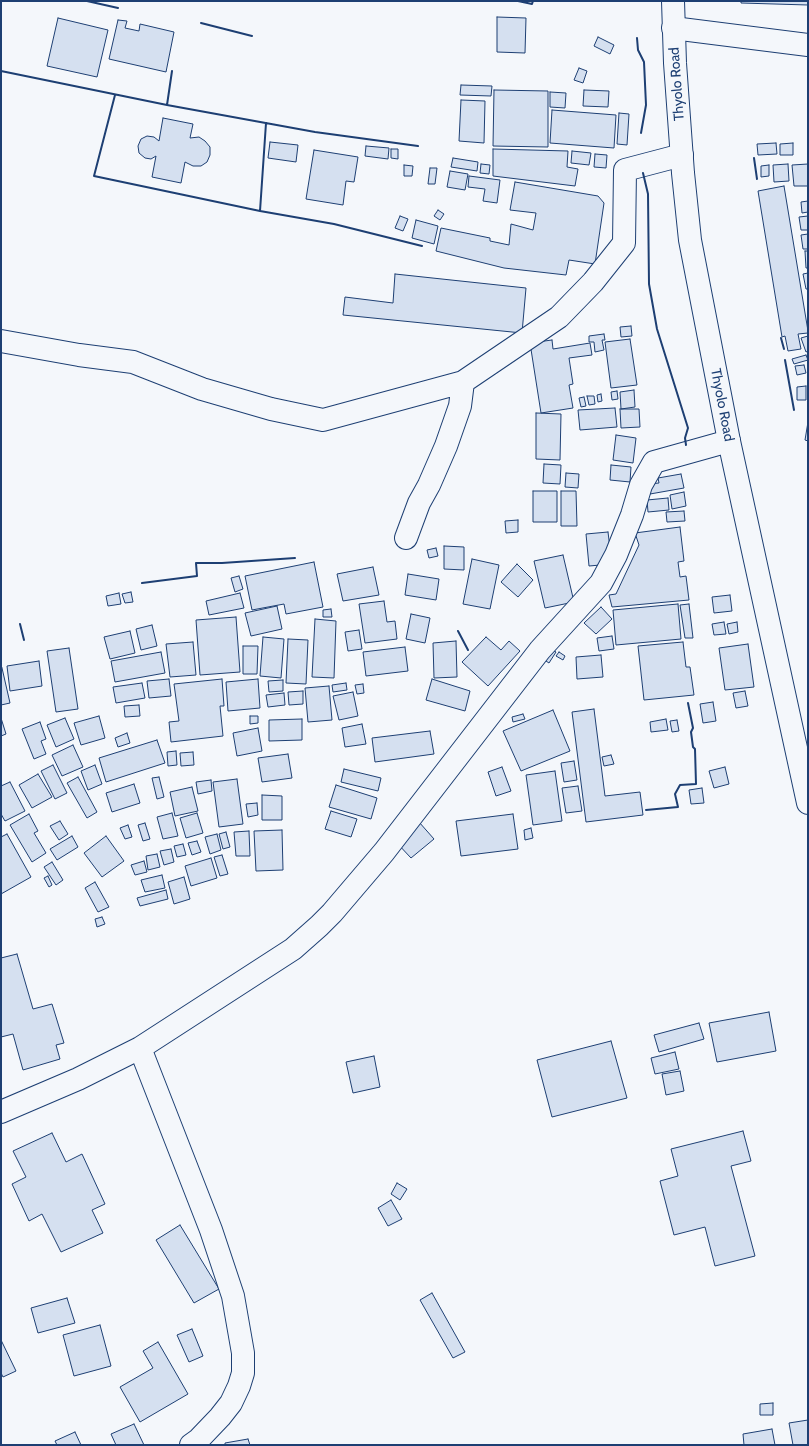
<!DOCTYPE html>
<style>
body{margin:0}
#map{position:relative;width:809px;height:1446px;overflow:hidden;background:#f4f7fb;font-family:Cabin,sans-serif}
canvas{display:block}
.frame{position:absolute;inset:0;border:2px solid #1d3f73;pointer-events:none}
</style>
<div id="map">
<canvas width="809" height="1446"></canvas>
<div class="frame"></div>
</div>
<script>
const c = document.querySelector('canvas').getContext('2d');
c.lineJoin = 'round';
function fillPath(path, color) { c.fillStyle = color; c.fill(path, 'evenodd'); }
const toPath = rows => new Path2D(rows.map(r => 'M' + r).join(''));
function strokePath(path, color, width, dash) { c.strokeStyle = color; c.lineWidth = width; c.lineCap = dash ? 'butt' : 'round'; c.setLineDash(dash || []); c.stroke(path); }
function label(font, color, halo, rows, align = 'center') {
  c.font = font + ' Cabin,sans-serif'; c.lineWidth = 3; c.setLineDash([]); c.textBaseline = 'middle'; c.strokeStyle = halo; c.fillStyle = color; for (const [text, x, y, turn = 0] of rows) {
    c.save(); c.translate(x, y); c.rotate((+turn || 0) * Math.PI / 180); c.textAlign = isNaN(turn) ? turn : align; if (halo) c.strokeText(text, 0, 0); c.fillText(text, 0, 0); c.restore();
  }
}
const building = toPath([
 [741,1,808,1,808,5,741,3,741,1],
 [497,17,526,18,525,53,497,52,497,17],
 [58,18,108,30,97,77,47,66,58,18],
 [118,20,127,21,125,28,139,31,140,24,174,32,166,72,109,59,118,20],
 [598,37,614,45,610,54,594,46,598,37],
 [579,68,587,71,583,83,574,80,579,68],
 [461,85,492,86,491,96,460,95,461,85],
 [494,90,548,91,548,147,493,146,494,90],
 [584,90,609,91,608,107,583,106,584,90],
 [550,92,566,93,565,108,550,107,550,92],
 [461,100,485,101,484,143,459,141,461,100],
 [552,110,616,115,614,148,550,143,552,110],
 [619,113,629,114,627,145,617,144,619,113],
 [163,118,193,124,190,138,199,137,205,141,210,147,210,155,207,162,201,166,193,166,185,162,181,183,152,177,156,156,151,159,145,158,139,153,138,146,141,139,147,136,154,137,159,141,163,118],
 [270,142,298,145,296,162,268,158,270,142],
 [776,143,777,154,758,155,757,144,776,143],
 [793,143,793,155,780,155,780,144,793,143],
 [366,146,389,148,388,159,365,156,366,146],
 [391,149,398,149,398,159,391,158,391,149],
 [493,149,568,151,567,167,578,169,575,186,493,176,493,149],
 [314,150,358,157,354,182,346,181,343,205,306,199,314,150],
 [572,151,591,153,589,165,571,163,572,151],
 [595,154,607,155,606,168,594,167,595,154],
 [453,158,478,162,477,171,451,167,453,158],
 [481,164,490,165,489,174,480,173,481,164],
 [788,164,789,181,774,182,773,165,788,164],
 [808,164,808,186,794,186,792,165,808,164],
 [404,165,413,166,412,176,404,176,404,165],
 [769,165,769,176,761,177,761,166,769,165],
 [430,168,437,168,435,184,428,184,430,168],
 [450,171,468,174,465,190,447,187,450,171],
 [469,176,500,180,497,203,483,201,485,189,468,187,469,176],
 [515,182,598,196,604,203,595,264,569,260,566,275,504,268,436,251,441,228,490,238,490,241,509,245,511,224,533,230,536,213,510,210,515,182],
 [784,186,808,331,808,333,798,334,801,349,788,351,785,336,782,337,758,191,784,186],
 [808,201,808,212,802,213,801,202,808,201],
 [438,210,444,214,440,220,434,216,438,210],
 [400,216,408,219,403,231,395,228,400,216],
 [808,216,808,230,801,230,799,217,808,216],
 [416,220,438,226,434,244,412,238,416,220],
 [808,234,808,249,803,249,801,235,808,234],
 [805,251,808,251,808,268,806,268,805,251],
 [808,273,808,289,806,289,803,274,808,273],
 [395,274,526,288,522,333,343,315,345,297,393,303,395,274],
 [631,326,632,336,621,337,620,327,631,326],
 [604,334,605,340,602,340,604,350,595,352,594,342,589,342,589,336,604,334],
 [808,336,808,351,806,352,801,338,808,336],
 [630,339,637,385,611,388,605,342,630,339],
 [552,340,553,349,590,343,592,355,569,358,573,384,569,385,573,408,541,413,530,343,552,340],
 [806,355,808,360,794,364,792,359,806,355],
 [804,365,806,373,797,375,795,366,804,365],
 [806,386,806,400,797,400,797,387,806,386],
 [634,390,635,407,621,409,620,392,634,390],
 [617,391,618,399,612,400,611,392,617,391],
 [601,394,602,401,598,402,597,395,601,394],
 [587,396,594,396,595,404,589,405,587,396],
 [584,397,586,406,581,407,579,398,584,397],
 [615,408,617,427,580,430,578,410,615,408],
 [620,409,639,409,640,427,621,428,620,409],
 [536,413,561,414,560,460,536,459,536,413],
 [808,422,808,441,805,440,808,422],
 [616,435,636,438,633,463,613,460,616,435],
 [544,464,561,465,560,484,543,483,544,464],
 [611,465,631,467,630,482,610,480,611,465],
 [566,473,579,474,578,488,565,487,566,473],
 [681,474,684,488,650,494,649,484,659,483,658,478,681,474],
 [533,491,557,491,557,522,533,522,533,491],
 [561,491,576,491,577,526,561,526,561,491],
 [684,492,686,506,672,509,670,495,684,492],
 [668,498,669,510,648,512,647,500,668,498],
 [684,511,685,521,667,522,666,512,684,511],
 [518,520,518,532,506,533,505,521,518,520],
 [680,527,684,561,678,562,680,577,686,576,689,600,612,607,609,595,616,594,639,545,635,533,680,527],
 [608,532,612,564,589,566,586,534,608,532],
 [444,546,464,547,464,570,444,569,444,546],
 [436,548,438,556,429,558,427,550,436,548],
 [563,555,574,602,545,608,534,561,563,555],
 [472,559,499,565,490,609,463,604,472,559],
 [314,562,323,607,286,614,284,604,252,610,245,576,314,562],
 [517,564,533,580,518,597,501,582,517,564],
 [373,567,379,595,343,601,337,574,373,567],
 [408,574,439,579,436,600,405,595,408,574],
 [239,576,243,589,235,592,231,578,239,576],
 [131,592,133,602,125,603,122,594,131,592],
 [119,593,121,604,108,606,106,596,119,593],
 [240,593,244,608,209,615,206,601,240,593],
 [730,595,732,611,714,613,712,597,730,595],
 [384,601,387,622,395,621,397,639,365,643,359,604,384,601],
 [678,604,681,639,616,645,613,610,678,604],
 [689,604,693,638,685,638,680,605,689,604],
 [277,606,282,629,251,636,245,613,277,606],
 [601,607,612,619,596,634,584,623,601,607],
 [331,609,332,617,323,617,323,610,331,609],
 [411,614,430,618,425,643,406,639,411,614],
 [236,617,240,672,200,675,196,620,236,617],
 [315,619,336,621,334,678,312,677,315,619],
 [724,622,726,634,714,635,712,624,724,622],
 [737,622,738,632,729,634,727,624,737,622],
 [152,625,157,646,141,650,136,629,152,625],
 [359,630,362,649,348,651,345,632,359,630],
 [130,631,135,653,110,659,104,637,130,631],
 [612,636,614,649,599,651,597,638,612,636],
 [263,637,284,639,281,678,260,676,263,637],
 [486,637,501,650,509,641,520,651,488,686,462,662,486,637],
 [288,639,308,640,306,684,286,683,288,639],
 [456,641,457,677,434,678,433,643,456,641],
 [193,642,196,675,170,677,166,644,193,642],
 [683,642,686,667,690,667,694,695,644,700,638,646,683,642],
 [748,644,754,687,725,690,719,648,748,644],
 [243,646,258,646,257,674,243,674,243,646],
 [405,647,408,671,366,676,363,652,405,647],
 [69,648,78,709,56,712,47,651,69,648],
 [549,648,556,652,549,663,543,659,549,648],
 [161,652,165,673,115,682,111,661,161,652],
 [559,652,565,656,563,660,556,656,559,652],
 [601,655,603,677,577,679,576,657,601,655],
 [39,661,42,686,10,691,7,666,39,661],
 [2,668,10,703,1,705,1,669,2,668],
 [169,679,171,696,149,698,147,681,169,679],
 [222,679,224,706,220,706,223,736,171,742,169,722,179,721,174,684,222,679],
 [258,679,260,708,228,711,226,682,258,679],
 [432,679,470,691,465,711,426,700,432,679],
 [283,680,283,691,269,692,268,681,283,680],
 [142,683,145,698,116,703,113,687,142,683],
 [346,683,347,690,333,692,332,685,346,683],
 [363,684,364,693,357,694,355,685,363,684],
 [329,686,332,720,308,722,305,688,329,686],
 [303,691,303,704,289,705,288,692,303,691],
 [745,691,748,706,736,708,733,693,745,691],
 [353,692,358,716,339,720,333,696,353,692],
 [284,693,285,705,268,707,266,695,284,693],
 [713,702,716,721,703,723,700,704,713,702],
 [139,705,140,716,125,717,124,706,139,705],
 [594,709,605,796,640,792,643,815,586,822,572,712,594,709],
 [553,710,570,751,521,771,503,731,553,710],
 [523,714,525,719,513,722,512,717,523,714],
 [99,716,105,738,81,745,74,723,99,716],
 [250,716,258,716,258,723,250,724,250,716],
 [1,718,6,734,1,736,1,718],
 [65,718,74,739,56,747,47,725,65,718],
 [302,719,302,740,269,741,269,720,302,719],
 [666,719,668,730,651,732,650,722,666,719],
 [677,720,679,731,672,732,670,721,677,720],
 [40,722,46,739,41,741,46,754,34,759,22,729,40,722],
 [362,724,366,744,345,747,342,728,362,724],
 [258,728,262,751,237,756,233,733,258,728],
 [430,731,434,754,375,762,372,738,430,731],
 [127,733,130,743,118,747,115,738,127,733],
 [157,740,165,763,106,782,99,758,157,740],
 [73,745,83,767,62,776,52,755,73,745],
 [176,751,177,765,168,766,167,752,176,751],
 [193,752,194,765,181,766,180,753,193,752],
 [288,754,292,778,262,782,258,758,288,754],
 [611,755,614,764,604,766,602,757,611,755],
 [574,761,577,780,564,782,561,763,574,761],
 [53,765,67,793,55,799,41,771,53,765],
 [95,765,102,784,88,790,81,771,95,765],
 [502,767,511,791,496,796,488,772,502,767],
 [725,767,729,784,714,788,709,771,725,767],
 [344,769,381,778,378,791,341,782,344,769],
 [555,771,562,821,533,825,526,775,555,771],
 [38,774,52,797,32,808,19,785,38,774],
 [78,777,97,812,87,818,67,783,78,777],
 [159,777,164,797,157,799,152,778,159,777],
 [237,779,243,824,219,827,213,782,237,779],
 [211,780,212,791,198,794,196,782,211,780],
 [10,782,25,811,5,821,1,814,1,786,10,782],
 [134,784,140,803,112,812,106,793,134,784],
 [336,785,377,798,371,819,329,807,336,785],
 [578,786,582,811,566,813,562,788,578,786],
 [192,787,198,811,175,816,170,792,192,787],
 [702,788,704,803,691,804,689,790,702,788],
 [262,795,282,796,282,820,262,820,262,795],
 [257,803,258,815,248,817,246,804,257,803],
 [331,811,357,819,351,837,325,829,331,811],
 [172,813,178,836,163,839,157,817,172,813],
 [197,813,203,833,186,838,180,818,197,813],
 [29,814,38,831,34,833,46,853,32,862,10,825,29,814],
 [513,814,518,849,461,856,456,821,513,814],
 [60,821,68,834,59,840,50,826,60,821],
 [419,822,434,839,411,858,396,842,419,822],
 [145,823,150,839,143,841,138,825,145,823],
 [128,825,132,837,125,839,120,828,128,825],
 [531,828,533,838,525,840,524,830,531,828],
 [282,830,283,870,256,871,254,831,282,830],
 [249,831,250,856,236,856,234,832,249,831],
 [226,832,230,847,223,849,219,834,226,832],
 [7,834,31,877,1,894,1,837,7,834],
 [217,834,221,850,210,854,205,837,217,834],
 [72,836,78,847,57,860,50,849,72,836],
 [106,836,124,861,102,877,84,853,106,836],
 [197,841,201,852,192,855,188,843,197,841],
 [183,844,186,855,177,857,174,846,183,844],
 [171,849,174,862,164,865,160,851,171,849],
 [157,854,160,867,148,870,146,856,157,854],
 [222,855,228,874,220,876,214,857,222,855],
 [211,858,217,878,191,886,185,866,211,858],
 [144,861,147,872,135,875,131,865,144,861],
 [52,862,63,880,56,885,44,867,52,862],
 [162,875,165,888,145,892,141,880,162,875],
 [48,876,52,885,49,887,44,878,48,876],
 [184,877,190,899,174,904,168,882,184,877],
 [95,882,109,907,98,912,85,888,95,882],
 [166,890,168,899,140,906,137,898,166,890],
 [102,917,105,924,97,927,95,919,102,917],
 [17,954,33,1009,52,1004,64,1043,56,1045,60,1059,23,1070,13,1034,1,1037,1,958,17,954],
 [769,1012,776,1051,717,1062,709,1023,769,1012],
 [699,1023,704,1039,659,1052,654,1035,699,1023],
 [611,1041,627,1098,552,1117,537,1060,611,1041],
 [675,1052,679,1069,655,1074,651,1058,675,1052],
 [374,1056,380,1087,353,1093,346,1062,374,1056],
 [680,1071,684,1091,666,1095,662,1074,680,1071],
 [743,1131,751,1161,731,1166,755,1256,715,1266,705,1227,674,1235,660,1181,678,1176,671,1149,743,1131],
 [52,1133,66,1162,82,1154,105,1204,92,1210,103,1233,61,1252,42,1214,29,1221,12,1184,26,1177,13,1151,52,1133],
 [397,1183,407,1189,400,1200,391,1194,397,1183],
 [391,1200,402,1219,388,1226,378,1208,391,1200],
 [180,1225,219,1289,194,1303,156,1240,180,1225],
 [432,1293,465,1352,453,1358,420,1300,432,1293],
 [67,1298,75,1323,38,1333,31,1308,67,1298],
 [100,1325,111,1366,74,1376,63,1335,100,1325],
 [192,1329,203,1356,189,1362,177,1335,192,1329],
 [1,1340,16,1371,3,1377,1,1373,1,1340],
 [158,1342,188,1394,140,1422,120,1387,153,1368,143,1351,158,1342],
 [773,1403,773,1415,760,1415,760,1404,773,1403],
 [808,1420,808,1445,793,1445,789,1423,808,1420],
 [134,1424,144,1445,116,1445,111,1434,134,1424],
 [772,1429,775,1445,744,1445,743,1434,772,1429],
 [75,1432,81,1445,57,1445,55,1441,75,1432],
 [248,1439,250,1445,225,1445,225,1443,248,1439]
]);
const minor = toPath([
 [673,28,808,45],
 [1,341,79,355,133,362,202,389,271,409,323,420,463,382,559,317,593,282,624,243,625,170,682,155],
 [406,538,419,503,429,485,446,446,460,406,463,382],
 [140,1048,211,1230,233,1296,243,1353,243,1373,239,1386,231,1403,220,1417,198,1440,191,1445],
 [1,1112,78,1079,140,1048,293,949,319,926,332,913,384,852,540,650,601,583,616,555,632,515,641,485,654,462,729,441]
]);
const trunk = toPath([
 [673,1,675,63,683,173,690,240,729,441,808,803]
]);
const wall = toPath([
 [87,1,118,8],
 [518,1,532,4,533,1],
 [201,23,252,36],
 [637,38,638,50,644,62,646,105,641,133],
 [1,71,167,105,172,71],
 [115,95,94,176,260,211,266,123],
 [167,105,315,132,418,146],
 [754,158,757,179],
 [643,173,648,194,649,284,657,329,688,428,685,438,686,445],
 [260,211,334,224,422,246],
 [781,338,784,349],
 [785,360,794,410],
 [142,583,197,576,196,563,222,563,295,558],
 [20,624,24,640],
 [458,631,468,650],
 [646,810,678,807,675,794,680,785,696,784,695,749,693,747,691,732,693,728,688,703]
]);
const streetNames = [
 ["Thyolo Road",677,84,-94],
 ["Thyolo Road",722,405,79]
];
fillPath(building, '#d5e0f0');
strokePath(building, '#1d3f73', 1);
strokePath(minor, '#1d3f73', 24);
strokePath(trunk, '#1d3f73', 24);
strokePath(minor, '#f4f7fb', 22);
strokePath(trunk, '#f4f7fb', 22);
strokePath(wall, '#1d3f73', 2);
label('14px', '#1d3f73', '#f4f7fb', streetNames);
</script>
